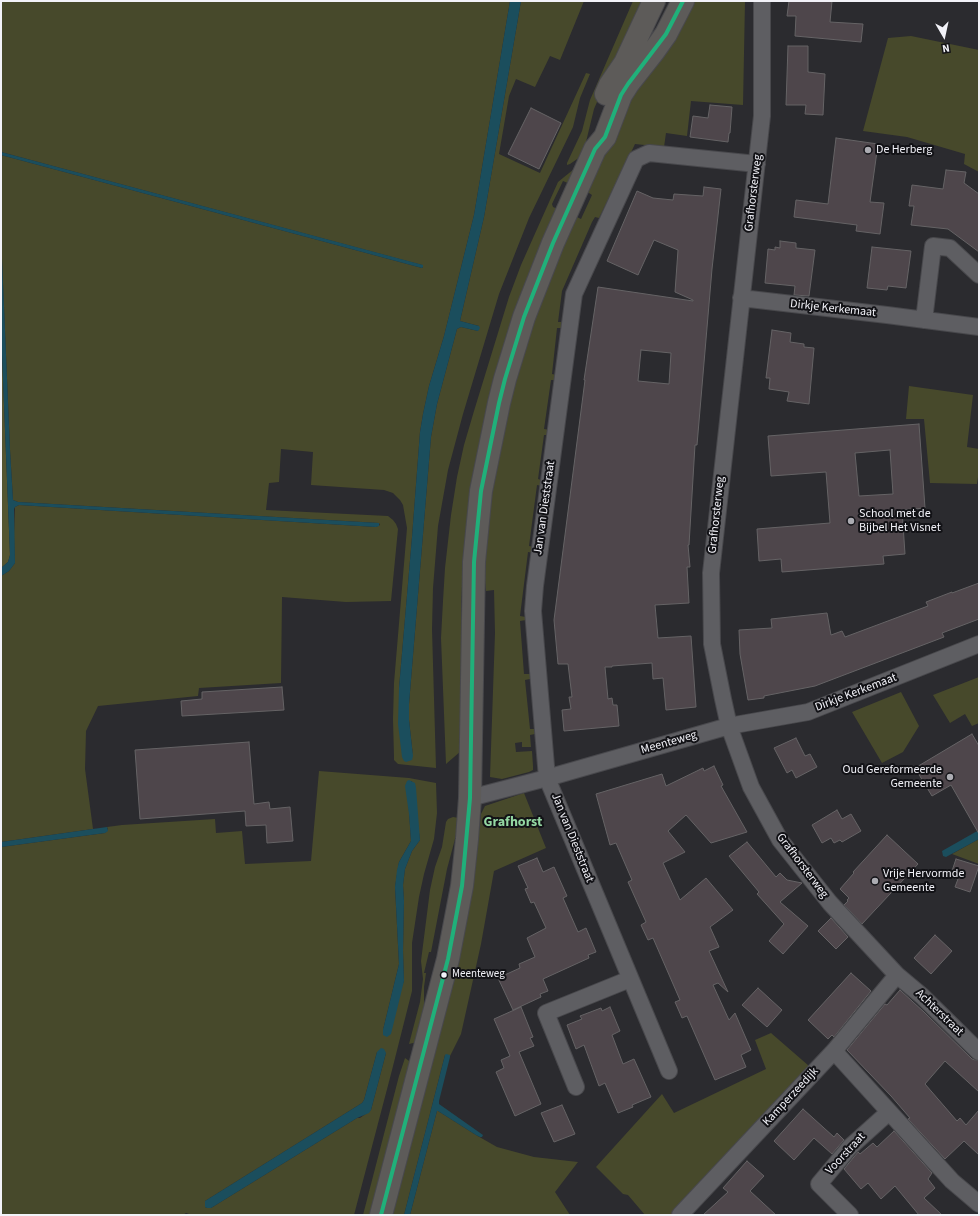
<!DOCTYPE html>
<style>
body{margin:0}
#map{position:relative;width:980px;height:1216px;overflow:hidden;background:#2b2b2f;font-family:"Source Sans 3",sans-serif}
canvas{display:block}
.frame{position:absolute;inset:0;border:2px solid #f2f2f8;pointer-events:none}
.north{position:absolute;left:924px;top:16px;width:40px;height:40px;-webkit-text-stroke:3px #121216;paint-order:stroke;rotate:171deg;font-size:11px;font-weight:700;line-height:16px;text-align:center;color:#f2f2f8}
.north::after{content:'';display:block;margin:auto;width:14px;height:18px;background:#f2f2f8;clip-path:polygon(50% 0,100% 100%,50% 72%,0 100%)}
</style>
<div id="map">
<canvas width="980" height="1216"></canvas>
<div class="frame"></div>
<div class="north">N</div>
</div>
<script>
const c = document.querySelector('canvas').getContext('2d');
c.lineJoin = 'round';
function fillPath(path, color) { c.fillStyle = color; c.fill(path, 'evenodd'); }
const toPath = rows => new Path2D(rows.map(r => 'M' + r).join(''));
function strokePath(path, color, width, dash) { c.strokeStyle = color; c.lineWidth = width; c.lineCap = dash ? 'butt' : 'round'; c.setLineDash(dash || []); c.stroke(path); }
function label(font, color, halo, rows, align = 'center') {
  c.font = font + ' "Source Sans 3",sans-serif'; c.lineWidth = 4; c.setLineDash([]); c.textBaseline = 'middle'; c.strokeStyle = halo; c.fillStyle = color; for (const [text, x, y, turn = 0] of rows) {
    c.save(); c.translate(x, y); c.rotate((+turn || 0) * Math.PI / 180); c.textAlign = isNaN(turn) ? turn : align; if (halo) c.strokeText(text, 0, 0); c.fillText(text, 0, 0); c.restore();
  }
}
const green = toPath([
 [1,1,510,1,474,215,444,336,429,386,423,414,420,432,412,537,399,688,413,756,409,720,409,704,431,437,437,404,457,329,461,327,478,331,479,326,460,321,484,217,521,1,584,1,560,60,550,56,535,87,516,79,509,96,499,154,540,173,586,73,590,74,580,98,573,127,529,218,499,294,463,414,448,470,438,526,433,588,432,629,436,768,398,764,394,760,394,757,393,719,394,683,407,528,403,505,400,500,393,493,384,490,311,485,313,452,281,449,279,482,269,483,266,510,388,516,393,520,396,524,398,529,391,601,346,602,282,597,281,683,199,688,198,696,98,706,86,731,85,769,93,829,1,842,1,576,9,571,15,563,14,536,15,507,19,505,376,527,380,525,379,523,18,502,13,500,10,450,1,235,1,155,422,268,423,267,422,265,1,152],
 [633,1,648,1,603,88,594,109,585,146,580,157,570,164,567,165,567,163,582,131,590,100],
 [689,1,745,1,743,105,691,101,687,136,666,133,664,147,635,144,599,218,595,217,592,222,562,291,558,322,563,322,563,328,557,328,552,374,557,375,556,380,551,380,544,429,550,430,549,435,544,435,538,479,544,481,542,486,537,485,529,546,534,547,534,553,528,552,520,616,526,617,526,620,520,621,524,674,530,674,530,679,525,680,530,729,535,729,535,734,530,735,531,747,522,747,522,742,515,743,516,752,532,751,533,766,533,770,529,772,502,779,490,777,495,633,494,590,486,591,483,561,491,498,499,450,520,361,536,312,575,216,581,219,592,195,586,191,615,127],
 [911,36,979,50,979,172,964,164,965,154,907,137,863,131,888,38],
 [574,169,570,184,563,181,552,204,553,207,558,209,463,570,461,603,461,751,446,764,441,638,443,601,445,568,451,515,457,477,464,445,474,411,509,297,521,265,558,182],
 [909,386,973,395,967,447,979,449,979,470,977,484,930,483,924,419,906,419],
 [979,677,979,723,972,726,965,714,950,723,933,695],
 [901,692,919,726,903,752,882,763,852,712],
 [319,771,409,778,436,783,437,813,434,839,424,874,419,897,412,943,412,991,391,1074,354,1215,192,1215,186,1213,183,1215,1,1215,1,847,105,833,108,829,107,827,122,825,215,819,216,833,242,831,245,864,311,861],
 [409,781,412,781,420,840,412,851,405,869,403,885,404,901,403,951,404,981,383,1030,399,964,395,887,399,862,411,841,407,782],
 [377,1052,386,1053,371,1110,360,1118,357,1118,211,1208,207,1208,205,1207,205,1201,362,1103,364,1100],
 [524,793,546,848,494,871,481,944,461,1034,450,1056,450,1055,445,1055,404,1215,391,1215,461,945,471,899,481,814,485,806],
 [453,817,459,818,459,824,447,869,431,952,429,952,424,973,426,973,424,987,424,1017,417,1042,409,1044,420,1002,423,979,421,961,430,890,435,867,442,847,446,822,448,819],
 [979,839,979,864,952,854],
 [771,1033,809,1066,689,1201,674,1215,645,1215,628,1195,623,1194,596,1167,662,1094,674,1113,766,1069,755,1040],
 [405,1058,412,1063,373,1215,363,1215,399,1076],
 [437,1111,438,1111,476,1135,497,1147,534,1157,578,1162,555,1192,570,1215,410,1215]
]);
const forest = toPath([
 [1,330,10,555,8,562,1,568]
]);
const water = toPath([
 [510,1,521,1,484,217,460,321,479,326,480,328,478,331,461,327,457,329,437,404,431,437,409,704,409,720,413,756,412,760,406,762,404,761,402,757,398,724,399,688,412,537,420,432,423,414,429,386,444,336,474,215],
 [1,152,423,265,423,267,422,268,1,155],
 [1,235,10,450,13,500,18,502,379,523,379,526,376,527,19,505,15,507,14,509,15,563,9,571,1,576,1,568,8,562,10,555,1,330],
 [409,780,415,783,416,788,420,840,412,851,405,869,403,885,404,901,403,951,404,981,391,1034,387,1037,383,1035,383,1030,399,964,395,887,397,870,399,862,411,841,409,814,405,786,407,781],
 [107,827,108,831,105,833,1,847,1,842],
 [979,830,979,839,946,857,943,856,942,851],
 [381,1048,384,1049,386,1053,371,1110,369,1113,357,1118,211,1208,207,1208,205,1207,205,1201,362,1103,364,1100,377,1052],
 [446,1054,450,1055,450,1057,439,1101,439,1104,483,1135,482,1137,480,1137,476,1135,438,1111,437,1111,410,1215,404,1215,445,1055]
]);
const building = toPath([
 [789,1,832,1,830,22,863,24,861,42,795,36,796,16,787,16,789,1],
 [788,46,808,46,808,72,825,74,823,115,805,114,806,105,786,105,788,46],
 [710,105,732,107,730,133,729,133,728,142,690,137,693,116,708,118,710,105],
 [531,108,561,123,539,169,508,154,531,108],
 [836,138,878,144,870,202,884,203,880,234,856,231,857,225,794,217,796,200,828,204,836,138],
 [946,170,966,172,964,183,979,194,979,252,948,229,911,225,914,206,909,206,912,185,943,189,946,170],
 [704,187,721,189,712,269,697,445,695,445,689,545,688,545,690,567,687,567,689,603,655,605,658,638,691,636,696,707,666,710,663,678,653,679,652,663,612,666,612,667,605,667,608,699,612,698,613,705,617,705,619,726,564,731,562,710,571,709,569,697,572,697,568,664,558,664,554,620,585,380,584,380,598,287,693,301,693,300,675,292,678,250,654,240,638,275,607,261,637,191,653,198,673,200,674,194,703,196,704,187],
 [641,350,671,353,669,384,638,381,641,350],
 [780,241,796,243,796,248,815,250,809,296,794,295,795,286,765,283,768,249,775,250,775,247,780,248,780,241],
 [872,247,911,251,906,288,888,286,887,290,867,288,872,247],
 [772,330,791,333,790,342,804,344,804,347,814,348,809,404,787,401,789,392,769,389,770,378,766,378,772,330],
 [919,424,925,508,902,510,905,554,883,556,884,564,782,572,781,559,759,561,757,529,830,523,826,472,771,476,768,436,919,424],
 [890,450,893,494,859,496,855,453,890,450],
 [979,583,979,619,942,633,944,637,815,686,764,696,764,698,748,700,740,654,739,630,772,628,771,619,827,613,831,635,842,631,845,637,928,606,926,602,952,592,952,593,979,583],
 [282,687,284,710,182,716,181,701,202,699,202,692,282,687],
 [972,734,979,746,979,834,951,785,932,796,915,768,972,734],
 [796,738,805,756,810,754,817,767,796,778,792,770,787,773,774,748,796,738],
 [249,742,254,804,269,802,270,809,290,807,293,841,267,843,266,825,246,826,245,811,140,819,135,750,249,742],
 [714,766,723,785,721,786,747,832,711,843,686,815,668,831,685,852,663,863,680,900,706,878,733,910,710,927,719,947,709,951,728,992,718,983,713,985,729,1020,735,1013,751,1050,741,1055,746,1067,715,1080,687,1016,682,1018,675,1002,680,1000,653,938,648,940,641,925,646,922,628,882,632,880,616,843,610,845,596,794,662,774,666,786,703,768,704,771,714,766],
 [837,810,842,819,851,814,861,831,842,842,840,840,834,843,831,838,822,843,812,825,837,810],
 [887,835,918,864,862,924,844,905,848,901,847,900,849,898,840,889,854,873,853,872,887,835],
 [747,842,776,877,780,873,787,880,802,883,780,902,808,926,783,954,769,941,784,924,757,894,759,892,729,856,747,842],
 [537,858,543,872,554,867,567,896,563,898,578,932,586,928,596,952,588,955,589,958,543,979,548,991,540,994,541,997,513,1010,498,978,520,968,519,964,535,957,527,938,546,928,534,902,531,903,525,889,528,888,518,866,537,858],
 [956,859,979,866,970,892,955,887,958,879,950,877,956,859],
 [831,918,848,937,836,949,818,931,831,918],
 [935,935,952,951,931,974,914,958,935,935],
 [851,973,871,991,834,1037,832,1035,828,1039,808,1020,851,973],
 [758,988,782,1010,767,1027,742,1005,758,988],
 [900,990,924,1012,972,1059,979,1061,979,1092,945,1061,925,1084,957,1121,960,1118,966,1125,979,1110,979,1155,964,1141,945,1159,908,1119,910,1118,891,1096,847,1050,885,1004,887,1005,900,990],
 [521,1007,533,1037,530,1038,534,1046,519,1052,541,1104,515,1116,496,1072,504,1068,501,1060,510,1056,494,1019,521,1007],
 [610,1007,620,1031,612,1035,623,1064,634,1059,651,1097,632,1105,633,1107,618,1113,605,1083,599,1086,584,1045,576,1049,567,1025,582,1019,580,1016,601,1008,602,1011,610,1007],
 [562,1105,575,1134,554,1142,541,1113,562,1105],
 [803,1109,834,1137,837,1133,844,1140,832,1154,814,1138,794,1160,774,1141,803,1109],
 [894,1131,932,1173,928,1179,935,1188,924,1198,942,1215,919,1215,895,1186,881,1199,868,1183,861,1189,844,1169,858,1152,860,1154,873,1143,877,1147,894,1131],
 [747,1161,764,1176,750,1191,776,1215,703,1215,728,1192,723,1188,747,1161]
]);
const street = toPath([
 [762,1,762,116,711,573,712,644,723,699,729,726,751,787,780,840,830,903,897,975,922,996,979,1052],
 [741,298,887,315,979,327],
 [924,320,933,246,950,248,979,275],
 [470,798,547,778,729,726,808,712,979,644],
 [834,1051,952,1181,979,1204],
 [669,1071,547,778,533,611,535,586,574,294,636,159,649,153,757,164],
 [576,1087,546,1013,630,979],
 [680,1215,834,1051,897,975],
 [850,1215,819,1184,850,1147,889,1112]
]);
const secondary = toPath([
 [606,94,610,85,625,63,654,1],
 [381,1215,448,959,462,886,467,839,470,798,474,562,481,491,499,403,505,379,524,317,553,243,595,149,605,137,621,95,628,84,654,51,666,34,683,1]
]);
const bus1 = toPath([
 [381,1215,448,959,462,886,470,798,474,562,481,491,499,403,505,379,524,317,553,243,595,149,605,137,621,95,628,84,666,34,683,1]
]);
const markers = [
 [868,150,4,"#acacb2"],
 [851,521,4,"#acacb2"],
 [950,777,4,"#acacb2"],
 [875,881,4,"#acacb2"],
 [444,975,3.5,"#f2f2f8"]
];
const busNames = [
 ["Meenteweg",452,975]
];
const poiNames = [
 ["De Herberg",876,150],
 ["School met de",859,514],
 ["Bijbel Het Visnet",859,528],
 ["Oud Gereformeerde",942,770,"right"],
 ["Gemeente",942,784,"right"],
 ["Vrije Hervormde",883,874],
 ["Gemeente",883,888]
];
const streetNames = [
 ["Grafhorsterweg",754,193,-83],
 ["Dirkje Kerkemaat",833,309,6],
 ["Jan van Dieststraat",545,508,-82],
 ["Grafhorsterweg",717,515,-84],
 ["Dirkje Kerkemaat",856,693,-21],
 ["Meenteweg",669,743,-16],
 ["Jan van Dieststraat",572,838,68],
 ["Grafhorsterweg",802,866,53],
 ["Achterstraat",939,1013,44],
 ["Kamperzeedijk",791,1097,-47],
 ["Voorstraat",846,1154,-47]
];
const quarterNames = [
 ["Grafhorst",513,823]
];
fillPath(green, '#47492b');
fillPath(forest, '#535531');
fillPath(water, '#1b4e5d');
fillPath(building, '#4e464b');
strokePath(building, '#656365', 1);
strokePath(street, '#48484c', 18);
strokePath(secondary, '#48484c', 24);
strokePath(street, '#5e5e62', 16);
strokePath(secondary, '#5d5b59', 22);
strokePath(bus1, '#20b07a', 4);
for (const [x, y, r, color] of markers) { const dot = new Path2D(); dot.arc(x, y, r, 0, 2 * Math.PI); c.fillStyle = color; c.fill(dot); strokePath(dot, '#121216', 1.5); }
label('11px', '#f2f2f8', '#121216', busNames, 'left');
label('12px', '#f2f2f8', '#121216', poiNames, 'left');
label('12px', '#f2f2f8', '#121216', streetNames);
label('bold 14px', '#94d7a2', '#121216', quarterNames);
</script>
